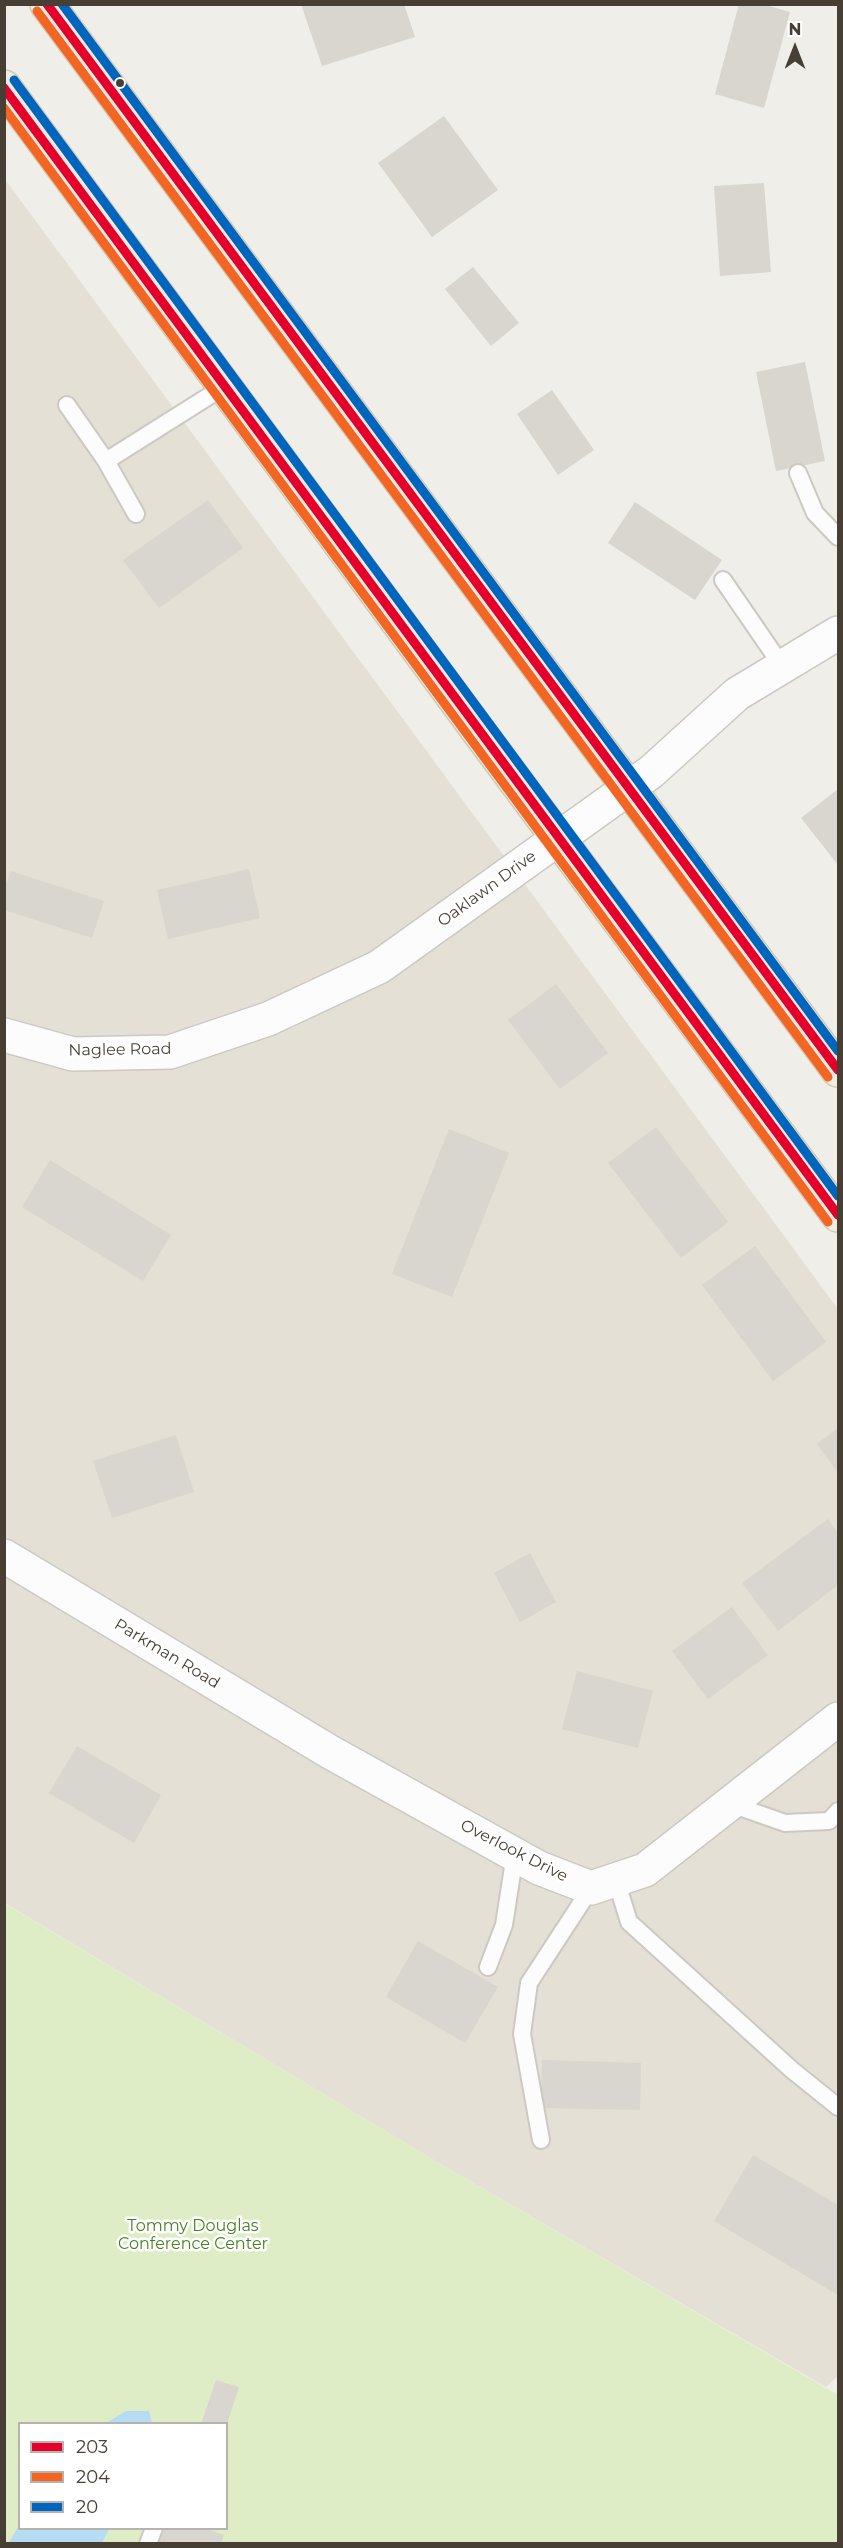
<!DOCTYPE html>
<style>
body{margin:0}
#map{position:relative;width:843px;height:2548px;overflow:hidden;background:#f0eee8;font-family:Montserrat,sans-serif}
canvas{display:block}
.frame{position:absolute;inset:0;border:6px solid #483f34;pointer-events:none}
.legend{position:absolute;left:18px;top:2422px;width:210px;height:108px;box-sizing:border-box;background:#fff;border:2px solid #b6b2ae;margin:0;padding:8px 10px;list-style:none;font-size:18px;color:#483f34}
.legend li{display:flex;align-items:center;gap:12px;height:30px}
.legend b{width:30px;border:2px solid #b6b2ae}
.north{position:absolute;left:765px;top:18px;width:60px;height:60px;-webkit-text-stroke:4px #fff;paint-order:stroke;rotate:0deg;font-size:16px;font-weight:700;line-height:24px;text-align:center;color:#483f34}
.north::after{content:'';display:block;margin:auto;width:21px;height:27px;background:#483f34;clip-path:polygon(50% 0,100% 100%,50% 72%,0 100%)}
</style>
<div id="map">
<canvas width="843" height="2548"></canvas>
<div class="frame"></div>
<ul class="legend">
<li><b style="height:8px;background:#e4002b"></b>203</li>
<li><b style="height:8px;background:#f26522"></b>204</li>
<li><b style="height:8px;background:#0065bd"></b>20</li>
</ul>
<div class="north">N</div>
</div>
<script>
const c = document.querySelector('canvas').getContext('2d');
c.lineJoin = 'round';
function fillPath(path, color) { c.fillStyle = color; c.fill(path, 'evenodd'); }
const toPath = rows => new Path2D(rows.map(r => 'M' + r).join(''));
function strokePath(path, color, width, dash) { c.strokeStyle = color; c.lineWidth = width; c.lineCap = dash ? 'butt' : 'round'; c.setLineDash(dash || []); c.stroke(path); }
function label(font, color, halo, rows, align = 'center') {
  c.font = font + ' Montserrat,sans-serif'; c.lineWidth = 5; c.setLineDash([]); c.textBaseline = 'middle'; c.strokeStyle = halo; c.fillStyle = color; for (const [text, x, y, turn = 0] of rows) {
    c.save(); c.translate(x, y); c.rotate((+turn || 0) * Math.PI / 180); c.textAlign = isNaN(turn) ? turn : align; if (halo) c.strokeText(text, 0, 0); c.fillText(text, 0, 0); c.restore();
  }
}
const residential = toPath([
 [4,178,838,1309,838,2376,826,2387,432,2159,5,1903]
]);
const green = toPath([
 [4,1903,432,2159,838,2395,838,2543,5,2543],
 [20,2424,226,2424,226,2528,20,2528]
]);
const water = toPath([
 [126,2411,149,2411,152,2423,106,2423],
 [19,2525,20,2528,109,2529,102,2543,9,2543]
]);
const building = toPath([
 [301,4,404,4,415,37,322,66],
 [739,4,762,4,790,12,764,108,715,94],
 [444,116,498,190,432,237,378,163],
 [764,183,771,272,720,276,714,186],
 [473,267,519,323,491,346,445,289],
 [805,362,825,461,776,471,756,372],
 [552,390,594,450,558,475,517,414],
 [208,500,243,548,159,608,123,560],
 [635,502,722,560,695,600,608,543],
 [838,789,838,865,801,818],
 [249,869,260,918,168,939,157,890],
 [11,871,104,901,92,938,4,910,4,890],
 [556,984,608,1053,560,1089,508,1020],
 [656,1127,728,1222,681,1258,608,1163],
 [449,1129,509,1153,452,1297,392,1274],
 [50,1160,171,1235,143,1281,22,1207],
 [755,1246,826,1342,773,1381,702,1285],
 [838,1428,838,1473,817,1444],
 [176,1435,194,1492,112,1518,93,1461],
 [828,1519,838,1533,838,1585,778,1631,742,1583],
 [530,1553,556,1602,520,1622,494,1573],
 [732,1607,768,1655,708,1699,672,1651],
 [577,1671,653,1691,638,1748,562,1729],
 [77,1746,161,1795,134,1843,49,1793],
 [418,1941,498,1987,465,2043,386,1997],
 [542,2060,641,2063,640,2110,541,2108],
 [753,2155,838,2205,838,2295,714,2221],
 [216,2380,239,2387,227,2424,201,2424],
 [163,2528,204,2528,224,2535,221,2544,158,2544]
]);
const lane = toPath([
 [67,405,106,461,225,386],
 [106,461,136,514],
 [798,473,815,513,838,537],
 [723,580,782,666],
 [731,1804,785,1823,829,1821,838,1811],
 [616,1880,629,1922,792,2070,838,2107],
 [488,1967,504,1925,515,1854],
 [541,2140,522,2034,529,1983,591,1888],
 [148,2544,154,2528]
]);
const street = toPath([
 [4,1035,73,1054,170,1052,268,1019,379,967,651,772,737,694,838,633],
 [4,1556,330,1752,539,1868,591,1888,645,1870,838,1719]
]);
const primary = toPath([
 [47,4,838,1070],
 [4,87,479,732,838,1215]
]);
const bus1 = toPath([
 [47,4,838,1070],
 [4,88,838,1215]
]);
const bus2 = toPath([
 [37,11,828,1077],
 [4,108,828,1222]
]);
const bus3 = toPath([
 [62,4,838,1051],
 [14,80,838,1196]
]);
const markers = [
 [120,83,5,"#483f34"]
];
const streetNames = [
 ["Oaklawn Drive",487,889,-36],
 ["Naglee Road",120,1050,-1],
 ["Parkman Road",167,1654,31],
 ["Overlook Drive",514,1851,27]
];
const parkNames = [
 ["Tommy Douglas",193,2226],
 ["Conference Center",193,2244]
];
fillPath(residential, '#e5e0d5');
fillPath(green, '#dfedc6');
fillPath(water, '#b5dcf2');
fillPath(building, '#d9d5cf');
strokePath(lane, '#ccc9c3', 20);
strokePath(street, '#ccc9c3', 36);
strokePath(primary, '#d4cab4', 36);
strokePath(lane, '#fdfcfc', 16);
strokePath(street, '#fdfcfc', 33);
strokePath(primary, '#f1ece3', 33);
strokePath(bus1, '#e4002b', 9);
strokePath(bus2, '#f26522', 9);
strokePath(bus3, '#0065bd', 9);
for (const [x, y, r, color] of markers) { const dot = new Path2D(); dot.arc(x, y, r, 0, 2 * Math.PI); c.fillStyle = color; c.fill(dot); strokePath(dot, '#fff', 2); }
label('16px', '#483f34', '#fff', streetNames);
label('16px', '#497f22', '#fff', parkNames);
</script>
